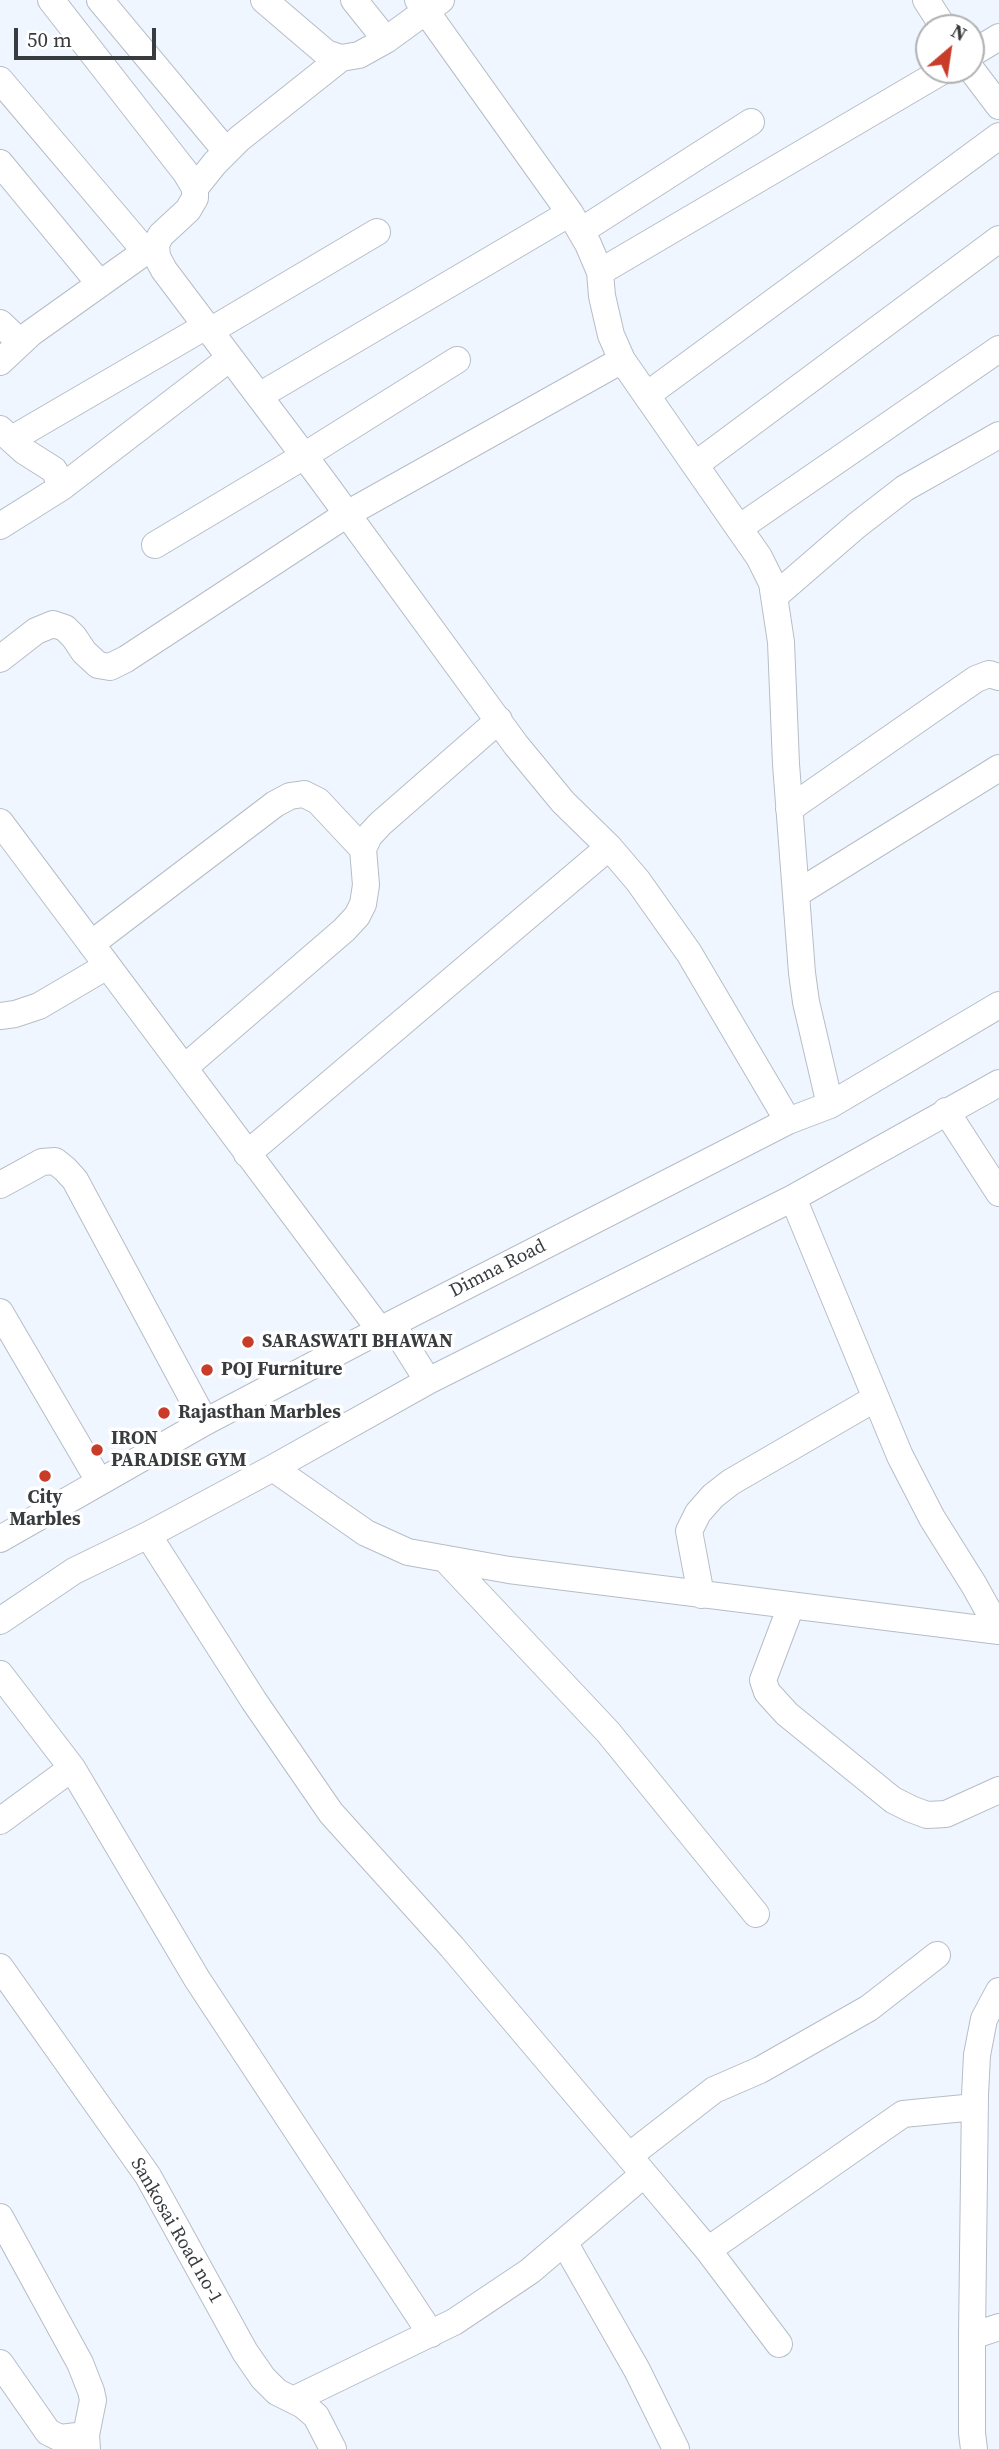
<!DOCTYPE html>
<style>
body{margin:0}
#map{position:relative;width:999px;height:2449px;overflow:hidden;background:#eff6ff;font-family:"Source Serif 4",serif}
canvas{display:block}
.north{position:absolute;left:915px;top:14px;width:70px;height:70px;box-sizing:border-box;background:#fff;border:2px solid #b0b1b2;border-radius:50%;rotate:29deg;font-size:19px;font-weight:700;line-height:28px;text-align:center;color:#393c3f}
.north::after{content:'';display:block;margin:auto;width:24px;height:32px;background:#c93c2a;clip-path:polygon(50% 0,100% 100%,50% 72%,0 100%)}
.scale{position:absolute;left:14px;top:28px;width:142px;height:32px;box-sizing:border-box;border:4px solid #393c3f;border-top:0;padding-left:9px;font-size:21px;line-height:24px;white-space:nowrap;color:#393c3f;-webkit-text-stroke:5px #fff;paint-order:stroke}
</style>
<div id="map">
<canvas width="999" height="2449"></canvas>
<div class="north">N</div>
<div class="scale">50 m</div>
</div>
<script>
const c = document.querySelector('canvas').getContext('2d');
c.lineJoin = 'round';
const toPath = rows => new Path2D(rows.map(r => 'M' + r).join(''));
function strokePath(path, color, width, dash) { c.strokeStyle = color; c.lineWidth = width; c.lineCap = dash ? 'butt' : 'round'; c.setLineDash(dash || []); c.stroke(path); }
function label(font, color, halo, rows, align = 'center') {
  c.font = font + ' "Source Serif 4",serif'; c.lineWidth = 7; c.setLineDash([]); c.textBaseline = 'middle'; c.strokeStyle = halo; c.fillStyle = color; for (const [text, x, y, turn = 0] of rows) {
    c.save(); c.translate(x, y); c.rotate((+turn || 0) * Math.PI / 180); c.textAlign = isNaN(turn) ? turn : align; if (halo) c.strokeText(text, 0, 0); c.fillText(text, 0, 0); c.restore();
  }
}
const minor = toPath([
 [51,0,186,173,195,188,195,198,188,210,161,235,156,244,157,257,164,270,320,477,516,745,563,802,609,847,638,881,689,953,788,1121],
 [100,0,226,151],
 [264,0,326,53,341,58,359,55,386,40,441,0],
 [354,0,386,40],
 [418,0,570,213,588,244,600,272,602,296,611,335,622,360,759,557,772,583,781,642,786,764,802,973,806,1002,830,1105],
 [926,0,944,28],
 [971,54,999,37],
 [971,69,999,106],
 [0,80,146,252],
 [0,163,100,284],
 [195,188,215,163,239,139,341,58],
 [581,231,751,122],
 [600,272,944,70],
 [0,323,20,342],
 [210,331,377,232],
 [0,362,31,333,156,244],
 [647,395,999,136],
 [259,396,570,213],
 [0,429,24,451,54,470,62,487,230,358],
 [12,439,206,326],
 [695,465,999,239],
 [0,526,62,487],
 [739,528,999,349],
 [155,545,304,456,457,360],
 [775,596,856,526,905,488,999,435],
 [0,659,36,631,53,624,65,628,74,637,84,652,98,665,110,667,126,659,347,514,622,360],
 [789,809,976,679,989,674,999,677],
 [0,822,380,1330],
 [796,894,999,768],
 [91,944,275,804,290,796,304,794,318,801,363,849],
 [0,1016,15,1014,39,1006,107,966],
 [184,1068,344,930,357,916,363,904,366,885,363,849,369,836,380,824,499,720],
 [946,1111,999,1193],
 [247,1154,609,847],
 [0,1185,42,1162,55,1161,65,1169,75,1180,205,1422],
 [793,1198,900,1456,932,1518,974,1585,999,1630],
 [0,1312,99,1481],
 [392,1324,428,1381],
 [273,1468,366,1533,408,1552,509,1570,999,1631],
 [148,1535,254,1701,331,1813,452,1947,644,2174,708,2250,779,2344],
 [0,1539,205,1422,380,1330,788,1121,830,1105,999,1005],
 [447,1561,608,1732,756,1914],
 [701,1595,689,1531,698,1513,713,1496,731,1482,876,1398],
 [791,1606,763,1680,767,1692,787,1714,893,1800,911,1809,927,1815,946,1814,999,1790],
 [0,1621,74,1571,148,1535,273,1468,428,1381,793,1198,999,1083],
 [0,1674,72,1768,197,1979,431,2334],
 [0,1821,72,1768],
 [0,1967,148,2176,245,2352,263,2378,277,2392,303,2405,316,2416,333,2449],
 [629,2156,714,2090,760,2070,869,2008,937,1955],
 [0,2217,80,2363,91,2391,93,2400,86,2435,87,2449],
 [564,2242,637,2370,676,2449],
 [708,2250,903,2114,975,2107],
 [972,2336,999,2327],
 [0,2363,48,2432,60,2438,86,2435],
 [293,2400,454,2322,530,2271,644,2174],
 [974,2449,972,2433,972,2336,975,2095,977,2055,984,2019,999,1991]
]);
const markers = [
 [248,1342,7,"#c93c2a"],
 [207,1370,7,"#c93c2a"],
 [164,1413,7,"#c93c2a"],
 [97,1450,7,"#c93c2a"],
 [45,1476,7,"#c93c2a"]
];
const streetNames = [
 ["Dimna Road",498,1269,-27],
 ["Sankosai Road no-1",176,2231,60]
];
const poiNames = [
 ["SARASWATI BHAWAN",262,1342],
 ["POJ Furniture",221,1370],
 ["Rajasthan Marbles",178,1413],
 ["IRON",111,1439],
 ["PARADISE GYM",111,1461],
 ["City",45,1498,"center"],
 ["Marbles",45,1520,"center"]
];
strokePath(minor, '#b7bdc6', 28);
strokePath(minor, '#fff', 26);
for (const [x, y, r, color] of markers) { const dot = new Path2D(); dot.arc(x, y, r, 0, 2 * Math.PI); c.fillStyle = color; c.fill(dot); strokePath(dot, '#fff', 2.5); }
label('19px', '#393c3f', '#fff', streetNames);
label('bold 19px', '#393c3f', '#fff', poiNames, 'left');
</script>
